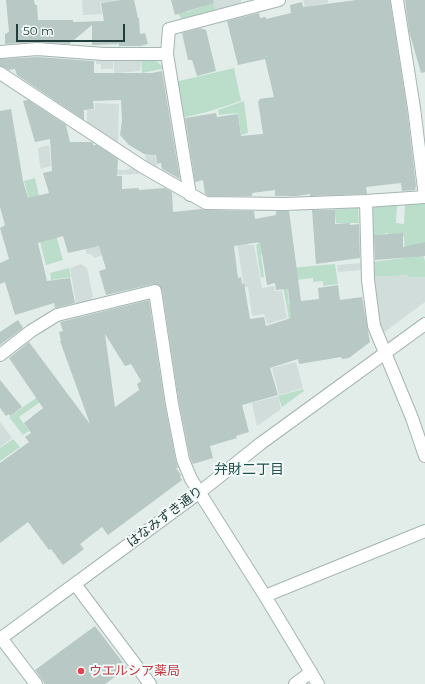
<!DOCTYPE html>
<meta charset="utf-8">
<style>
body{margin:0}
#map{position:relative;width:425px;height:684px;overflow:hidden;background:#e2edea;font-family:Montserrat,sans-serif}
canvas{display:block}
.scale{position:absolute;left:16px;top:24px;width:109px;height:18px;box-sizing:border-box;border:2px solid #223e3c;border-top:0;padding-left:5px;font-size:12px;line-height:14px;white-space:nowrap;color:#223e3c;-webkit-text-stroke:3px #f3f9f7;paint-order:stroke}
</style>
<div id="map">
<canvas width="425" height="684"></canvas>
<div class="scale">50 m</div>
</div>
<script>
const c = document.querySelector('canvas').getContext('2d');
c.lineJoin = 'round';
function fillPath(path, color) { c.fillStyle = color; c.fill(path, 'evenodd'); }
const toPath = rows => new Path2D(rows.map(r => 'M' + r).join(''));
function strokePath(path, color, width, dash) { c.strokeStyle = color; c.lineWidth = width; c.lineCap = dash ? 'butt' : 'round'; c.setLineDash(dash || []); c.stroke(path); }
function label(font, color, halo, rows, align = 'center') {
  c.font = font + ' Montserrat,"Noto Sans JP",sans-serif'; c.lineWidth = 4; c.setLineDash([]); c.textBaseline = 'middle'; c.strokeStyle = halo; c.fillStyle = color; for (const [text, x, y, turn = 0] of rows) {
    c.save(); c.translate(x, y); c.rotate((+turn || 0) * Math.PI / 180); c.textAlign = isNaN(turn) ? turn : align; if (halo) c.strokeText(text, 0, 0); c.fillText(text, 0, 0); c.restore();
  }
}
const built = toPath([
 [82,0,119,0,100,3,102,14,83,15],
 [213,0,241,0,241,4,215,10],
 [303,0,328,0,328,3,305,7],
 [114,56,141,57,140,71,114,73],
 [113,57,113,69,101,69,101,64,96,64,96,58],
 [95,103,119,104,118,143,87,124,87,110,95,110],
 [49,145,51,166,41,169,39,159,38,148],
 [145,146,155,153,157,170,146,163],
 [132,168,138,170,139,174,111,175,85,169,125,170],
 [242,212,248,245,254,245,262,288,274,286,275,291,282,291,287,318,267,324,264,314,252,316,248,287,244,287,238,249,235,213],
 [105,246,106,254,94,258,91,254,87,254,85,248],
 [361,263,362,270,338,272,337,265],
 [81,264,87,268,93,297,90,302,76,304,70,268],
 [409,275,409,277,425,277,425,302,382,334,377,316,372,277],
 [296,362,303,388,279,395,272,368],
 [278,396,281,409,257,426,252,403],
 [0,422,12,438,0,447]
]);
const green = toPath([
 [213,0,215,10,182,20,178,13,186,11,187,12,202,7,202,5],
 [141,58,155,60,162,66,162,69,142,73],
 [234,68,241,101,207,112,182,118,175,82],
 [244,101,248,133,241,135,238,113,219,115,218,110],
 [35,178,40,200,30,203,24,181],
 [425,202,425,242,420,243,425,261,425,277,409,277,408,275,372,277,371,262,405,258,404,237,389,238,388,233,378,235,378,239,371,240,370,206,397,205,396,223,404,224,405,204],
 [358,208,359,223,336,223,335,214,329,214,329,210],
 [54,228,63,260,46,265,39,238],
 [273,239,276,252,261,255,264,277,261,278,256,245,258,244,258,241],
 [335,264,338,284,323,286,323,281,313,282,313,278,287,281,289,305,296,304,292,335,281,276,289,268],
 [69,268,71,277,51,280,50,273],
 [303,389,304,391,282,407,278,396],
 [39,396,40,402,19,417,29,431,23,435,9,417],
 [13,439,20,447,0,461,0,448]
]);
const building = toPath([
 [6,0,34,0,35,5,37,5,38,20,73,20,73,22,104,21,101,3,121,0,134,0,138,18,139,18,140,34,145,33,148,44,140,46,119,46,119,44,92,45,92,25,69,44,36,42,5,44,5,34,9,32],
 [171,0,213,0,214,3,175,15],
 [356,0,390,0,407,109,416,186,415,190,402,191,401,183,366,187,367,193,366,194,310,196,310,194,296,196,275,196,275,190,252,193,252,196,208,196,205,194,203,180,195,182,185,118,216,113,217,117,238,114,241,136,263,134,258,101,260,100,259,99,274,97,265,59,238,65,227,21,259,13,260,18,266,17,266,19,291,13,290,5,302,2,303,7],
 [405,0,425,0,425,72,421,73,409,31],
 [200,28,206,30,216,71,197,76,192,60,188,60,182,33],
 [37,57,94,61,94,73,152,73,162,71,180,179,162,169,161,163,157,164,156,155,144,154,129,145,120,135,122,120,121,100,93,101,94,109,84,110,84,120,17,75,15,69,9,70,0,66,0,59],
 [28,100,66,125,70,142,91,142,93,143,93,145,97,145,118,159,117,176,122,176,122,189,139,188,139,190,165,188,172,192,173,212,201,209,206,210,254,211,255,219,276,215,276,211,289,211,301,301,319,299,318,288,338,285,340,300,362,297,370,342,349,358,342,359,341,357,299,364,298,359,270,368,278,395,242,405,249,432,236,436,237,438,210,446,213,458,193,464,190,458,179,403,162,290,160,286,153,284,106,295,99,271,106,269,99,246,68,253,63,236,38,243,47,281,70,278,75,303,55,308,54,303,15,315,5,282,0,284,0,263,9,259,0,228,5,225,0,207,0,111,11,109,23,181,28,198,49,193,43,173,52,171,50,139,35,142,23,101],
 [260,242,267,285,275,283,276,290,288,289,291,318,266,326,264,317,250,319,244,283,242,284,241,277,238,278,234,246],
 [312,210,335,210,335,224,350,223,350,225,359,224,360,258,316,264],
 [403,233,403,247,425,242,425,256,375,260,374,235],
 [149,300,165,405,176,461,178,468,176,468,181,475,180,477,182,480,108,535,102,527,80,544,84,549,63,565,51,549,49,550,28,522,0,543,0,463,29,442,25,437,31,433,24,423,43,408,9,358,29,342,90,424,60,341,61,341,59,332,63,331,60,322],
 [105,334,125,366,131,364,141,381,137,384,139,390,115,407],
 [18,320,23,328,0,345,0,332],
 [0,380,22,407,10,416,9,414,6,416,0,408],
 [95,626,127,668,105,684,45,684,35,670]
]);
const minor = toPath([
 [397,0,414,108,425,197],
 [0,52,37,49,104,54,167,54],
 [0,73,143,167,206,203,284,204,366,201,425,197],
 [190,195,167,54,169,29,279,0],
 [366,201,368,280,374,326,412,418,425,456],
 [0,355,31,331,57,315,155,291,172,404,183,460,191,479,265,596,318,684],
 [75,584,150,684],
 [265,596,425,531],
 [1,638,36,684],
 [0,639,200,492,260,444,425,324],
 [295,684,311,672]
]);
const markers = [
 [81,671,4,"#e0444e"]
];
const streetNames = [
 ["はなみずき通り",165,517,-37]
];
const healthNames = [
 ["ウエルシア薬局",89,671]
];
const neighbourhoodNames = [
 ["弁財二丁目",249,470]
];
fillPath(built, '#d1ddda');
fillPath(green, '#bbdecb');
fillPath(building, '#b8c8c4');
strokePath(minor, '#a5b5b2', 14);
strokePath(minor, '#fff', 12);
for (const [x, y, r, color] of markers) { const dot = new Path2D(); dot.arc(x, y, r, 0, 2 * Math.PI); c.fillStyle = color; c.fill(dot); strokePath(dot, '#f3f9f7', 1.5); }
label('13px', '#223e3c', '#f3f9f7', streetNames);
label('13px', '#be3a42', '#f3f9f7', healthNames, 'left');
label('14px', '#1d514e', '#f3f9f7', neighbourhoodNames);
</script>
